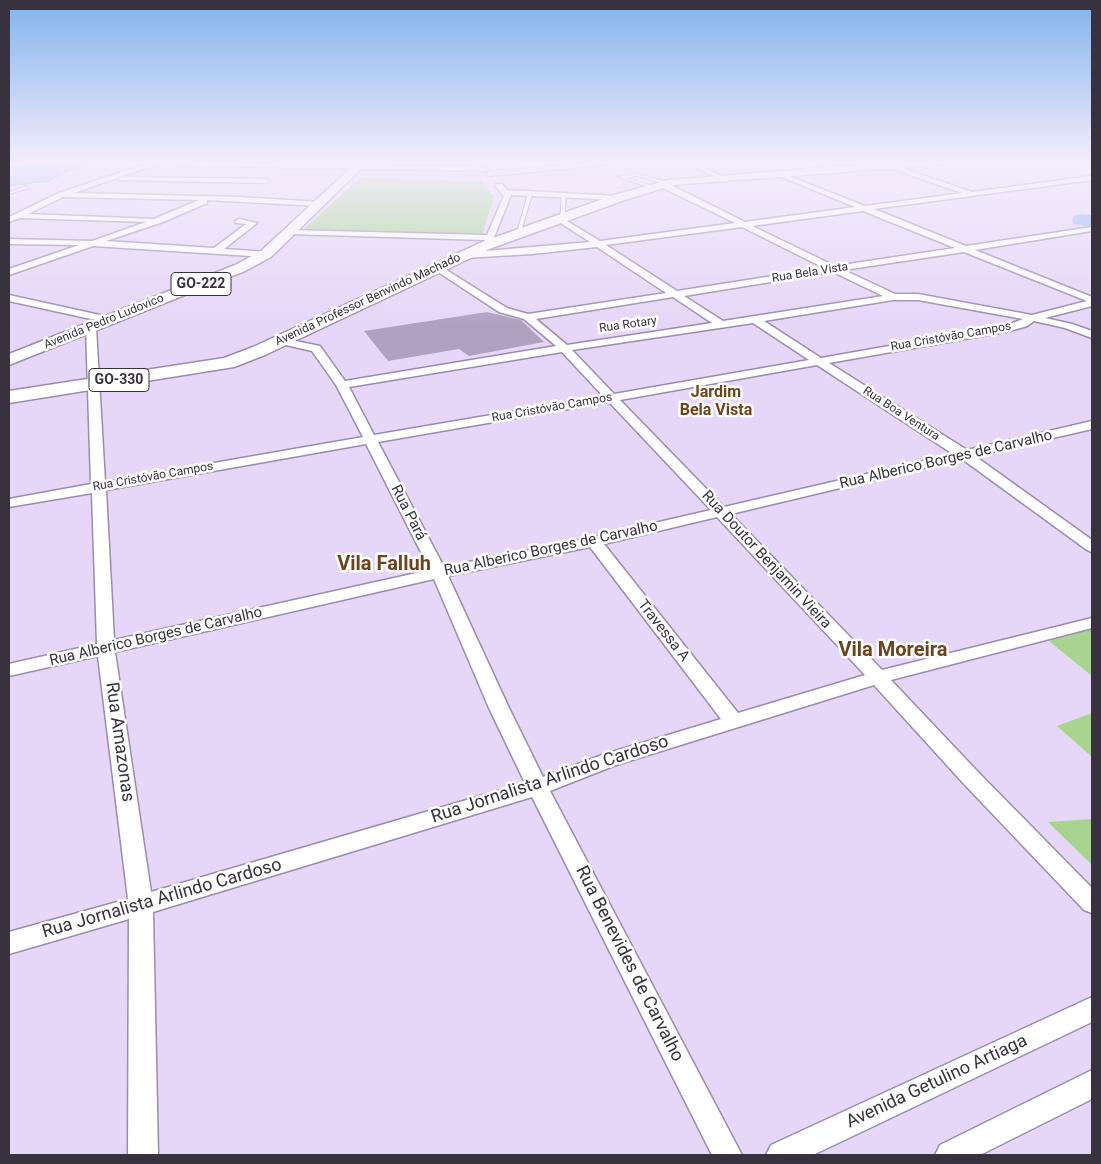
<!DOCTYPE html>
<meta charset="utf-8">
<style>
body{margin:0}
#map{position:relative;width:1101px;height:1164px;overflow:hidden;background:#e6d7f8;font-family:Roboto,sans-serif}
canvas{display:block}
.frame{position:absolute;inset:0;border:10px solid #38323f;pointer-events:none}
</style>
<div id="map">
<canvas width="1101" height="1164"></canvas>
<div class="frame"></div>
</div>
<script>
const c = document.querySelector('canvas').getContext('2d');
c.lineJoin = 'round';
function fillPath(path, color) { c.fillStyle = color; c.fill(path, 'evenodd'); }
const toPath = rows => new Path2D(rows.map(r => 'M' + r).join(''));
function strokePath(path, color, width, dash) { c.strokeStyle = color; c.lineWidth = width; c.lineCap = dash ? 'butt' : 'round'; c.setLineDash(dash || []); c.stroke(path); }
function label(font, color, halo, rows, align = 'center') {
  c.font = font + ' Roboto,sans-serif'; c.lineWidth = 5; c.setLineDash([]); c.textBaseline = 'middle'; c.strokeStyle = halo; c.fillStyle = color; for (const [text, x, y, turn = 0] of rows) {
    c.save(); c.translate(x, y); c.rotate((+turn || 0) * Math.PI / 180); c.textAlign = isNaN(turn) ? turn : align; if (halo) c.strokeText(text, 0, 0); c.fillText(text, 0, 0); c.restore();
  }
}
const green = toPath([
 [360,178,481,181,494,197,482,234,304,229],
 [1092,629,1092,676,1049,641],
 [1092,713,1092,757,1057,726],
 [1092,819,1092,865,1048,822]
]);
const water = toPath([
 [45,161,99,161,64,172,49,181,9,186,9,167,45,161]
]);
const river = toPath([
 [1081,214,1092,215,1092,227,1074,224,1072,220,1074,216,1081,214]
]);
const building = toPath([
 [487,312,521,320,544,342,469,356,459,349,388,361,364,331]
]);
const path = toPath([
 [9,165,33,161],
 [37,186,50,184]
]);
const lane = toPath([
 [638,174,667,182,668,183,666,184,638,176,625,178,653,186,652,188,618,177,638,174],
 [27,186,28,188,9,194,9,192,27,186],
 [530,193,532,194,520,235,516,236,528,194,530,193],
 [564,194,566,195,564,220,562,221,560,220,562,195,564,194]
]);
const street = toPath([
 [154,161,485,167,488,169,485,171,154,165,74,193,240,197,319,202,323,204,319,206,207,200,207,203,163,222,106,241,214,248,246,224,236,223,235,221,239,219,257,223,224,249,269,252,269,256,266,257,93,246,9,275,9,269,79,245,9,244,9,239,92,241,146,222,20,218,9,222,9,217,59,193,154,161],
 [63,197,199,200,154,219,28,214,63,197],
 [606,161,626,161,623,163,489,176,486,174,489,172,606,161],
 [682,161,690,161,723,177,718,178,682,161],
 [813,161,821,161,840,168,835,169,813,161],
 [887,163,972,192,1092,176,1092,180,874,209,966,246,1092,227,1092,231,975,250,1092,297,1092,306,1045,318,1072,324,1092,331,1092,338,1065,328,1034,321,1027,326,1010,331,829,363,967,450,1092,421,1092,429,975,456,1092,540,1092,552,1087,550,962,459,731,514,882,670,1092,618,1092,628,891,680,978,772,1092,888,1092,913,1084,910,964,784,874,685,616,765,550,791,742,1155,712,1155,532,797,153,912,158,1155,128,1155,129,919,9,954,9,932,128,899,98,656,9,676,9,664,97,644,92,493,9,507,9,499,91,484,86,328,87,326,95,326,96,328,105,482,363,437,336,385,312,351,277,343,276,341,277,339,281,338,320,346,345,381,556,346,524,319,499,312,432,268,437,265,440,266,507,308,528,314,666,293,597,247,532,254,465,258,461,255,462,253,590,242,559,222,559,218,562,218,600,241,735,223,659,186,659,182,665,182,745,222,855,207,774,174,774,172,776,171,865,206,962,193,885,166,885,164,887,163],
 [863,211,955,248,835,266,752,226,863,211],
 [742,227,824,268,677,291,606,245,742,227],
 [964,252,1087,301,1032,315,918,294,895,294,844,270,964,252],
 [833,272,883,296,723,321,684,296,833,272],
 [673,297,712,323,567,345,536,319,673,297],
 [893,300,918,300,1023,319,1008,325,821,358,764,321,893,300],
 [753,323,809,360,614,394,572,350,753,323],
 [562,352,603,396,374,435,349,387,562,352],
 [817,365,953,454,724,507,620,400,817,365],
 [609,402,711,510,594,537,444,567,378,442,609,402],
 [366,444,430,570,114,640,106,490,366,444],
 [717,517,865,675,738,713,604,544,717,517],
 [590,547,721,719,602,755,543,777,509,708,448,576,590,547],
 [434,579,489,708,525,783,151,892,115,652,434,579],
 [121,177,266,179,270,181,266,183,119,180,119,178,121,177],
 [496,184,502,184,507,190,618,196,622,198,618,200,511,195,491,245,487,248,483,245,485,240,290,234,286,232,290,230,487,235,504,196,495,186,496,184],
 [9,295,109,317,114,320,109,323,9,301,9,295],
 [1092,997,1092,1022,813,1155,766,1155,771,1145,1092,997],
 [1092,1070,1092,1099,980,1155,935,1155,940,1145,1092,1070]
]);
const primary = toPath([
 [358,161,369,161,271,257,245,271,9,365,9,354,235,265,261,251,358,161],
 [911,161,954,161,949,164,673,185,622,201,492,248,265,355,234,367,9,403,9,391,224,358,253,347,482,242,614,195,668,180,911,161]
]);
const farStreetnames = [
 ["Rua Bela Vista",810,273,-9],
 ["Avenida Professor Benvindo Machado",368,300,-25],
 ["Avenida Pedro Ludovico",104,322,-22],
 ["Rua Rotary",628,325,-8],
 ["Rua Cristóvão Campos",951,337,-10],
 ["Rua Cristóvão Campos",552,408,-10],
 ["Rua Boa Ventura",901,414,33],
 ["Rua Cristóvão Campos",153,477,-10]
];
const shields = [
 [201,284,60],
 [119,380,60]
];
const shieldNames = [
 ["GO-222",201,284],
 ["GO-330",119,380]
];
const streetNames = [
 ["Rua Alberico Borges de Carvalho",946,460,-13],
 ["Rua Pará",408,513,63],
 ["Rua Alberico Borges de Carvalho",551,549,-12],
 ["Rua Doutor Benjamin Vieira",766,560,47],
 ["Travessa A",663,631,52],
 ["Rua Alberico Borges de Carvalho",156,637,-13]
];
const farDistrictnames = [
 ["Jardim",716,393],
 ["Bela Vista",716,411]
];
const nearStreetnames = [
 ["Rua Amazonas",119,742,82],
 ["Rua Jornalista Arlindo Cardoso",550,780,-18],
 ["Rua Jornalista Arlindo Cardoso",162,899,-16],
 ["Rua Benevides de Carvalho",629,964,63],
 ["Avenida Getulino Artiaga",937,1082,-25]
];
const districtNames = [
 ["Vila Falluh",384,565],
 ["Vila Moreira",893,651]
];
fillPath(green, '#a8d490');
fillPath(water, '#89b1f2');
strokePath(water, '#718bbc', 1);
fillPath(river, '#89b1f2');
fillPath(building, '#afa1c0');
strokePath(lane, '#9a8dab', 2);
strokePath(street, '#9a8dab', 3);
strokePath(primary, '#9a8dab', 3);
strokePath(path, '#afa3be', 1, [1, 2]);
fillPath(lane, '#fff');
fillPath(street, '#fff');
fillPath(primary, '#fff');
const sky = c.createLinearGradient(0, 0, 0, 324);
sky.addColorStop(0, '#82b3ec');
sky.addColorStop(0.5, '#f4edfc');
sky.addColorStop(1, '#f4edfc00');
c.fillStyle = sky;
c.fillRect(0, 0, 1101, 324);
label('12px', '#38323f', '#fff', farStreetnames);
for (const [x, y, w] of shields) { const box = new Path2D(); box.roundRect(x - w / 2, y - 11.5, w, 23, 4); c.fillStyle = '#fff'; c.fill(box); strokePath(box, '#38323f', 1); }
label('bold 14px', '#38323f', null, shieldNames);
label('15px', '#38323f', '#fff', streetNames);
label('bold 16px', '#6d441a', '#fff', farDistrictnames);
label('18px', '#38323f', '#fff', nearStreetnames);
label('bold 20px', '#6d441a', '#fff', districtNames);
</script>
